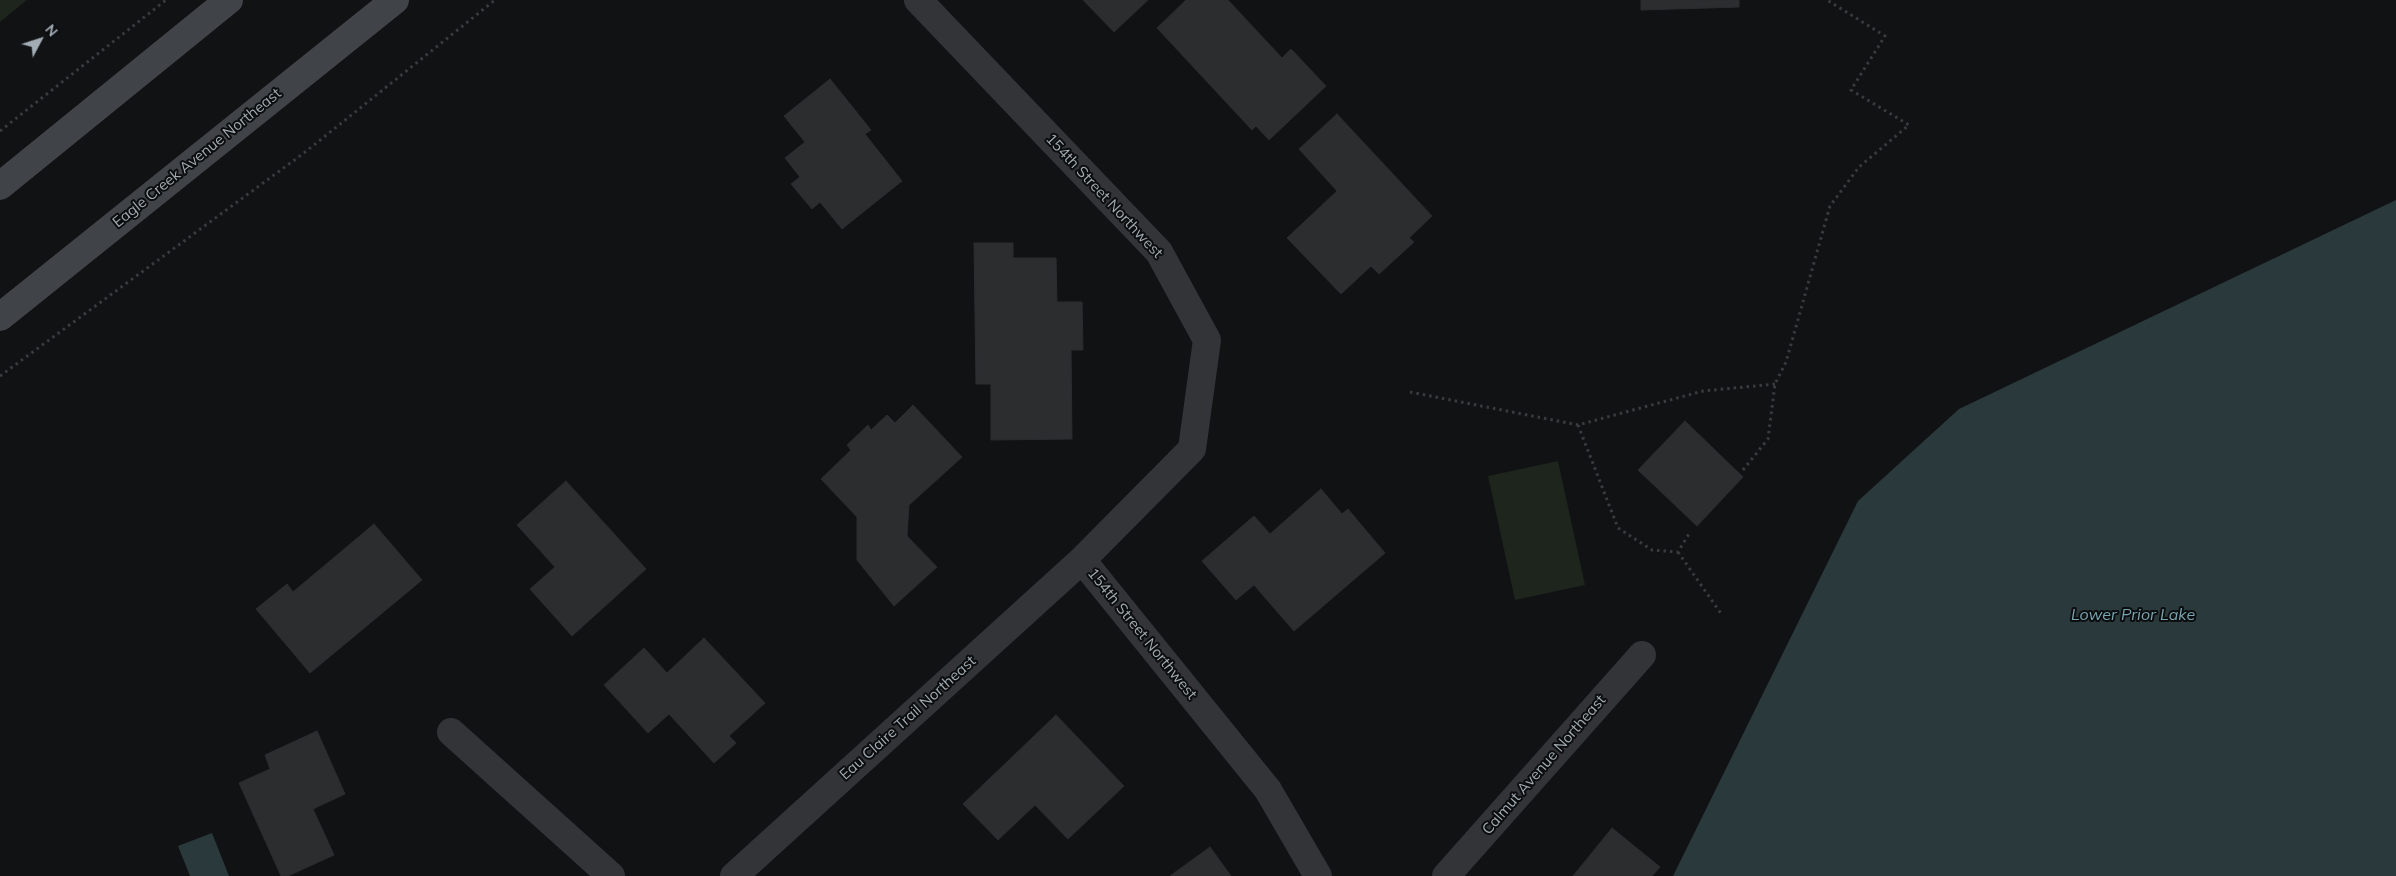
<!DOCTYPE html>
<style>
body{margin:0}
#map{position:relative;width:2396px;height:876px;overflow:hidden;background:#111213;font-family:Mulish,sans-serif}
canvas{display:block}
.north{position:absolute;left:15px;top:15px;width:50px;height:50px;-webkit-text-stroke:4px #0c0d0e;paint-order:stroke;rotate:50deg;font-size:14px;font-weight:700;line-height:20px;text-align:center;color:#a2acb4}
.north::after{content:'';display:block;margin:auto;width:18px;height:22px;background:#a2acb4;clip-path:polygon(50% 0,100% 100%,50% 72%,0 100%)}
</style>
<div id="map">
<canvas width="2396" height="876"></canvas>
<div class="north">N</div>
</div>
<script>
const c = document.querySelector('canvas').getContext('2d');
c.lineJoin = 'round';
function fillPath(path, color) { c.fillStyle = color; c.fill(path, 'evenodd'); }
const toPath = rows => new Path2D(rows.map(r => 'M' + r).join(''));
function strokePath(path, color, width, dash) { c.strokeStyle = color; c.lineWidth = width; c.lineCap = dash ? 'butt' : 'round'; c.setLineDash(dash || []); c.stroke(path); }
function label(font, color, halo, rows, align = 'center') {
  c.font = font + ' Mulish,sans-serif'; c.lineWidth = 4; c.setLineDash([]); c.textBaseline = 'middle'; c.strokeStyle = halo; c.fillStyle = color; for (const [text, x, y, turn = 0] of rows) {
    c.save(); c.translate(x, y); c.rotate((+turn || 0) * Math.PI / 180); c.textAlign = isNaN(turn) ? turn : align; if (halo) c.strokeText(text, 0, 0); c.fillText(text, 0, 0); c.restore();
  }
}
const green = toPath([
 [0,0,27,0,0,22],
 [1558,461,1585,585,1515,600,1488,476]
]);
const water = toPath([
 [2396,200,2396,876,1673,876,1858,501,1959,409],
 [212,833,229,876,190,876,178,846]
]);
const building = toPath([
 [1083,0,1148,0,1114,32,1083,0],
 [1186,0,1228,0,1282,58,1291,49,1326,86,1269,140,1256,126,1252,130,1157,28,1186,0],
 [1641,0,1739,0,1739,7,1641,10,1641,0],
 [830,79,871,130,865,134,902,181,842,229,820,202,812,209,791,184,800,177,785,158,805,142,784,116,830,79],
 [1337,114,1432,216,1409,238,1414,242,1379,274,1371,266,1341,294,1287,238,1337,191,1299,149,1337,114],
 [974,243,1013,243,1013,258,1056,258,1057,302,1082,302,1083,350,1071,350,1072,439,991,440,991,384,976,384,974,243],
 [913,405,962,457,909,505,907,536,937,567,894,606,857,560,857,517,821,479,851,450,847,445,868,425,871,430,887,415,895,423,913,405],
 [1685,421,1743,477,1697,526,1638,470,1685,421],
 [566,481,646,569,572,636,530,589,555,567,517,525,566,481],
 [1321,489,1342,514,1348,509,1385,553,1294,631,1254,585,1236,600,1202,561,1254,516,1270,534,1321,489],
 [374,524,422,580,310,673,256,609,287,584,293,592,374,524],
 [704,638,765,703,729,736,736,743,714,763,669,714,648,733,604,685,644,648,667,673,704,638],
 [1056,715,1124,786,1068,839,1035,805,998,840,963,804,1056,715],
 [317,731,345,794,313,809,334,855,288,876,281,876,239,783,270,769,265,755,317,731],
 [1612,828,1660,867,1652,876,1573,876,1612,828],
 [1210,847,1231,876,1170,876,1210,847]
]);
const path = toPath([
 [0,131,166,0],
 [0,376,304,153,495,0],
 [1410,392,1578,425,1703,391,1775,384],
 [1578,425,1618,528,1652,550,1678,552,1690,532],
 [1743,470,1768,439,1775,384,1786,362,1830,206,1859,167,1909,125,1851,90,1885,36,1827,0],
 [1678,552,1722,615]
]);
const street = toPath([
 [1082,560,1268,790,1318,876],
 [451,732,611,876],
 [734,876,1082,560,1192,449,1207,340,1159,252,918,0],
 [1446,876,1642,655]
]);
const secondary = toPath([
 [0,186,229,0],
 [0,317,395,0]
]);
const streetNames = [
 ["Eagle Creek Avenue Northeast",197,158,-39],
 ["154th Street Northwest",1104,196,47],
 ["154th Street Northwest",1142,634,51],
 ["Eau Claire Trail Northeast",908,718,-42],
 ["Calmut Avenue Northeast",1544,765,-49]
];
const waterNames = [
 ["Lower Prior Lake",2133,615]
];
fillPath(green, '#1e251d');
fillPath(water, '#2a393b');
fillPath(building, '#2c2d2f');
strokePath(building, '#2b2c2f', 1);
strokePath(path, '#383c3f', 3, [2.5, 4]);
strokePath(street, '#323438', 28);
strokePath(secondary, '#404448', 28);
label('15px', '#a2acb4', '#0c0d0e', streetNames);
label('italic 16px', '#78a5b0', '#0c0d0e', waterNames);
</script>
